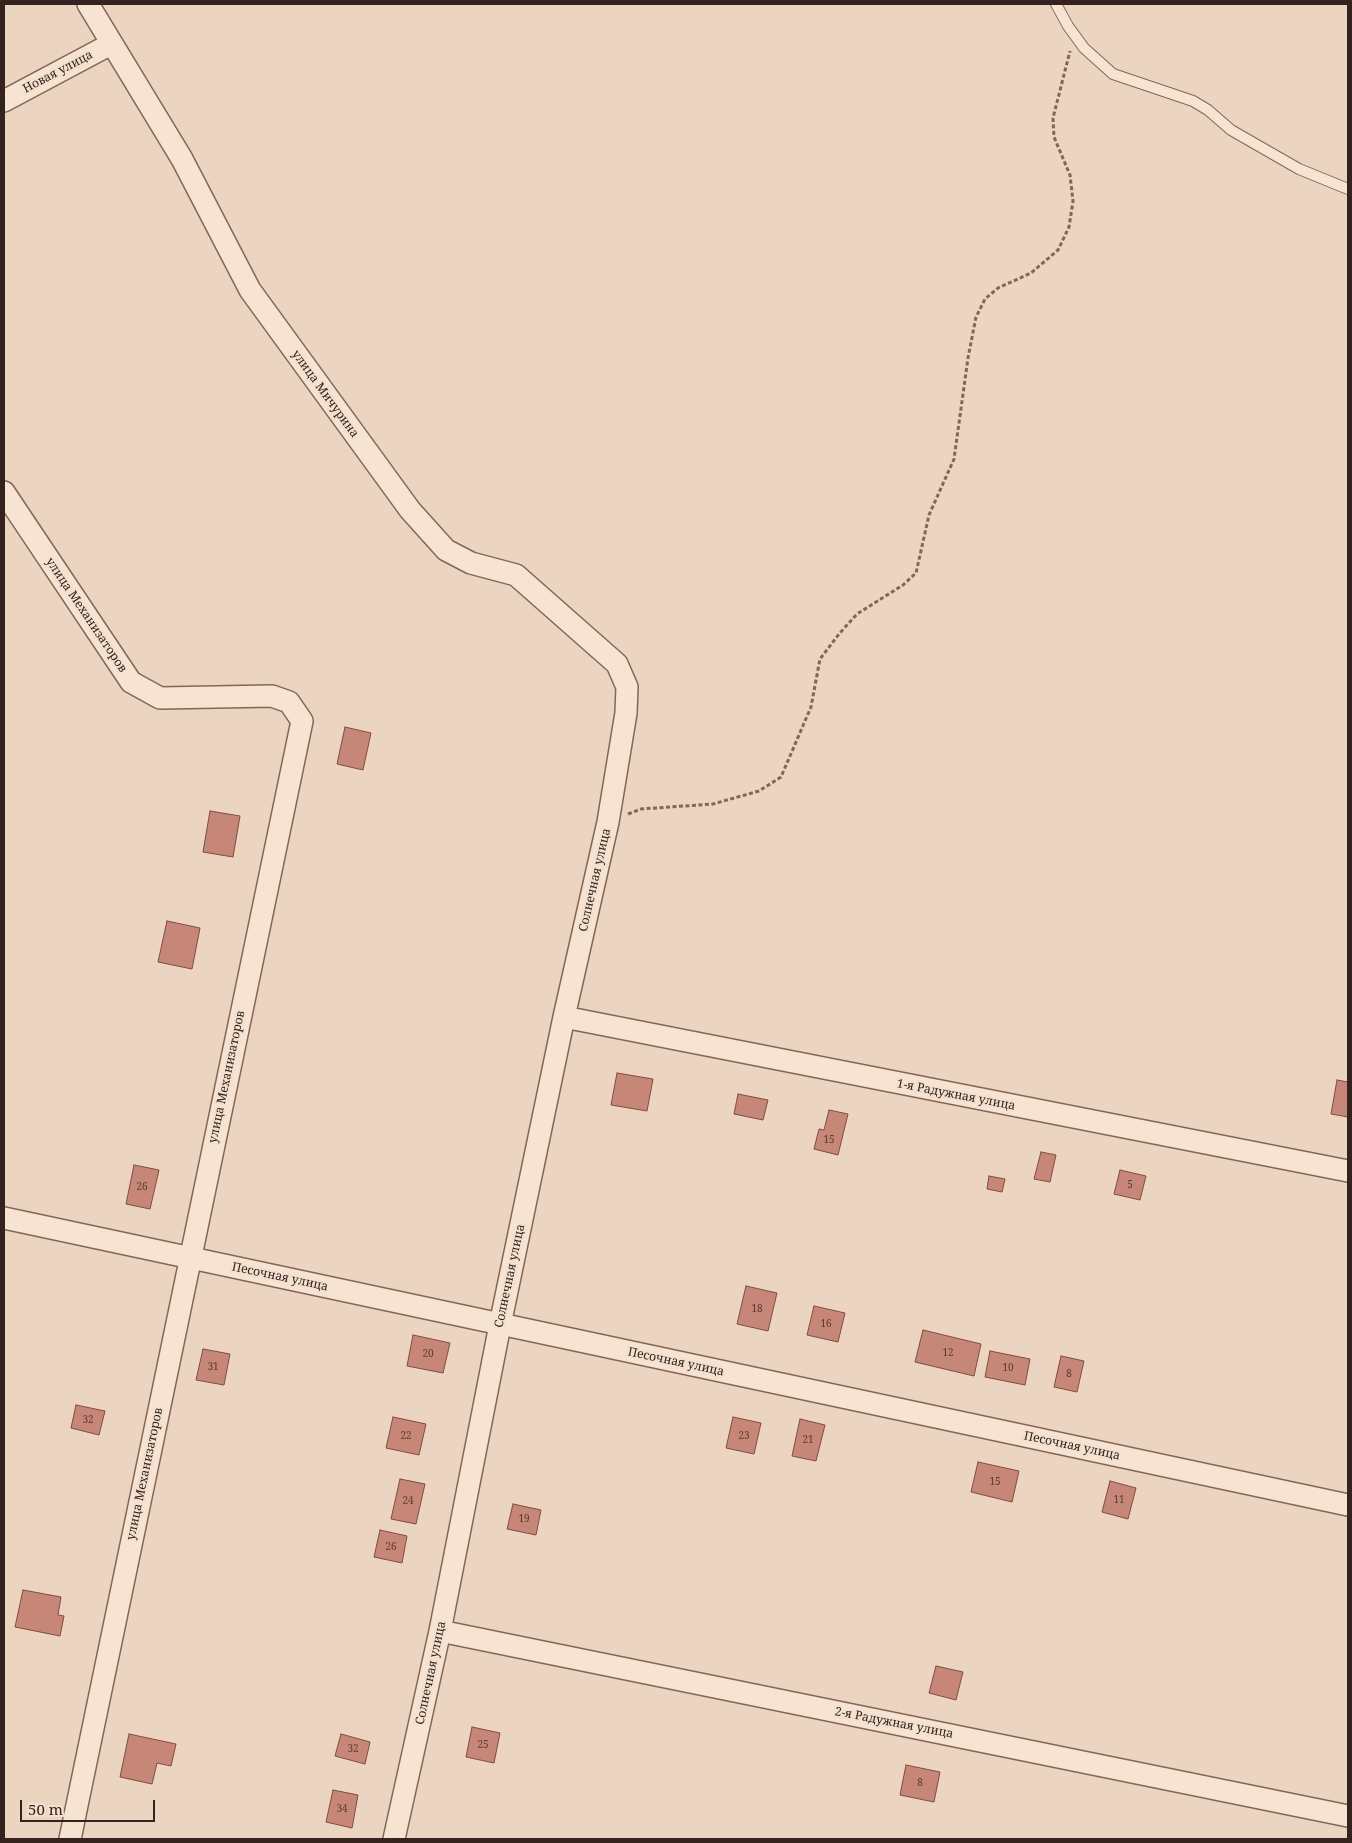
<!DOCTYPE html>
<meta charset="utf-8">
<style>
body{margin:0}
#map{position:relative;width:1352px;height:1843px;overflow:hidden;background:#ebd4c0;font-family:"Noto Serif",serif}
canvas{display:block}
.frame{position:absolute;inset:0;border:5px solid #33221d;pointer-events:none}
.scale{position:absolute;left:20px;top:1800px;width:135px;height:22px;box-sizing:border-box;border:2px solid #33221d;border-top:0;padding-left:6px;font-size:15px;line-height:18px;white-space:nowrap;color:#33221d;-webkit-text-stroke:4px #f3e0cf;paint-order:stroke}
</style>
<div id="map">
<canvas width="1352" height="1843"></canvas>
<div class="frame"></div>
<div class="scale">50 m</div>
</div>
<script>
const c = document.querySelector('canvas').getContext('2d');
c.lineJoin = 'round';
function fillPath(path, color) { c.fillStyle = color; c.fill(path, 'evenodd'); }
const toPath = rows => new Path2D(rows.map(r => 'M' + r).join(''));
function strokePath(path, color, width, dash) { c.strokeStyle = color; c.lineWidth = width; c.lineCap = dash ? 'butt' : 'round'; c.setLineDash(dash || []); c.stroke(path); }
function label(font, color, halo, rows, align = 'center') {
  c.font = font + ' "Noto Serif",serif'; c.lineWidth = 5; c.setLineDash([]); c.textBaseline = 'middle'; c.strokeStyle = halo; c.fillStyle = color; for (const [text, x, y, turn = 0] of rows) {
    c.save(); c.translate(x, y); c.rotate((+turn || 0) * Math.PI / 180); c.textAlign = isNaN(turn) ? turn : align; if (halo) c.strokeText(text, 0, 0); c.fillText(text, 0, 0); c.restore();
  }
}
const building = toPath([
 [345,727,371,733,363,770,337,764,345,727],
 [210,811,240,816,233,857,203,852,210,811],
 [167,921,200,928,192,969,158,962,167,921],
 [617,1073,653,1079,647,1111,611,1105,617,1073],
 [1337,1080,1348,1082,1348,1117,1331,1114,1337,1080],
 [738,1094,768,1100,763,1120,734,1114,738,1094],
 [829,1110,848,1114,838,1155,814,1149,819,1129,824,1130,829,1110],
 [1041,1152,1056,1155,1050,1182,1034,1179,1041,1152],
 [134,1165,159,1170,150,1209,126,1204,134,1165],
 [1120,1170,1146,1176,1140,1200,1114,1194,1120,1170],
 [989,1176,1005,1179,1002,1192,987,1189,989,1176],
 [746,1286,777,1293,768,1331,737,1324,746,1286],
 [814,1306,845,1313,838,1342,807,1335,814,1306],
 [923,1330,981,1344,974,1376,915,1362,923,1330],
 [413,1335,450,1343,443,1373,407,1366,413,1335],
 [203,1349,230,1354,224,1385,196,1380,203,1349],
 [990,1351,1030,1359,1025,1385,985,1377,990,1351],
 [1061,1356,1084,1361,1077,1392,1054,1387,1061,1356],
 [76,1405,105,1411,99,1435,71,1428,76,1405],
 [393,1417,426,1424,419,1455,386,1448,393,1417],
 [733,1417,761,1423,754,1454,726,1448,733,1417],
 [800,1419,825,1425,816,1461,792,1456,800,1419],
 [978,1462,1019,1471,1012,1502,971,1492,978,1462],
 [400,1479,425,1484,416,1524,391,1519,400,1479],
 [1110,1481,1136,1488,1128,1519,1102,1512,1110,1481],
 [513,1504,541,1510,536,1535,507,1529,513,1504],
 [380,1530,407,1536,402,1563,374,1557,380,1530],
 [23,1590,61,1597,58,1615,64,1616,60,1636,15,1627,23,1590],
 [936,1666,963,1672,956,1700,929,1693,936,1666],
 [472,1727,500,1733,494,1763,466,1757,472,1727],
 [129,1734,176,1744,171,1766,157,1763,152,1784,120,1777,129,1734],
 [341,1734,370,1742,365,1764,335,1756,341,1734],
 [906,1765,940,1772,934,1802,900,1795,906,1765],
 [333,1790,358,1795,352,1828,326,1822,333,1790]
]);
const path = toPath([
 [628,814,641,809,713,804,759,791,781,777,811,707,820,659,839,634,857,614,903,585,916,573,929,515,954,459,968,358,976,317,985,299,998,288,1031,273,1058,250,1069,227,1073,201,1070,175,1054,137,1053,118,1070,51]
]);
const service = toPath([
 [1056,4,1068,26,1084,48,1113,74,1193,101,1208,110,1231,130,1299,169,1348,189]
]);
const minor = toPath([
 [88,4,182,159,250,290,410,510,446,550,471,563,516,575,617,664,627,687,626,713,608,822,564,1017,500,1325,440,1631,394,1839],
 [4,101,111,44],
 [4,492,131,682,160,698,272,696,289,702,302,721,70,1839],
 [564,1017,1348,1171],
 [4,1218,1348,1505],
 [440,1631,1348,1816]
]);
const numberNames = [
 ["15",829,1140],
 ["5",1130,1185],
 ["26",142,1187],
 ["18",757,1309],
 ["16",826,1324],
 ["12",948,1353],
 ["20",428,1354],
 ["31",213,1367],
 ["10",1008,1368],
 ["8",1069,1374],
 ["32",88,1420],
 ["22",406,1436],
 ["23",744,1436],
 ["21",808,1440],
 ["15",995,1482],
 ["11",1119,1500],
 ["24",408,1501],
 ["19",524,1519],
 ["26",391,1547],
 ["25",483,1745],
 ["32",353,1749],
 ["8",920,1783],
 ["34",342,1809]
];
const streetNames = [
 ["Новая улица",58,72,-28],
 ["улица Мичурина",325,394,54],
 ["улица Механизаторов",86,615,56],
 ["Солнечная улица",595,880,-77],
 ["улица Механизаторов",227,1077,-78],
 ["1-я Радужная улица",956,1095,11],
 ["Солнечная улица",510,1276,-78],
 ["Песочная улица",280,1277,12],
 ["Песочная улица",676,1362,12],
 ["Песочная улица",1072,1446,12],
 ["улица Механизаторов",145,1474,-78],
 ["Солнечная улица",431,1673,-78],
 ["2-я Радужная улица",894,1723,11]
];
fillPath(building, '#c78778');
strokePath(building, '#804b40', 1);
strokePath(service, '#836659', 12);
strokePath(minor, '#836659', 24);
strokePath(path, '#836659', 3, [4, 2.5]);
strokePath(service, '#f6e3d2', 10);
strokePath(minor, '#f6e3d2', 21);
label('10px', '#583b34', null, numberNames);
label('12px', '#33221d', '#f3e0cf', streetNames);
</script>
